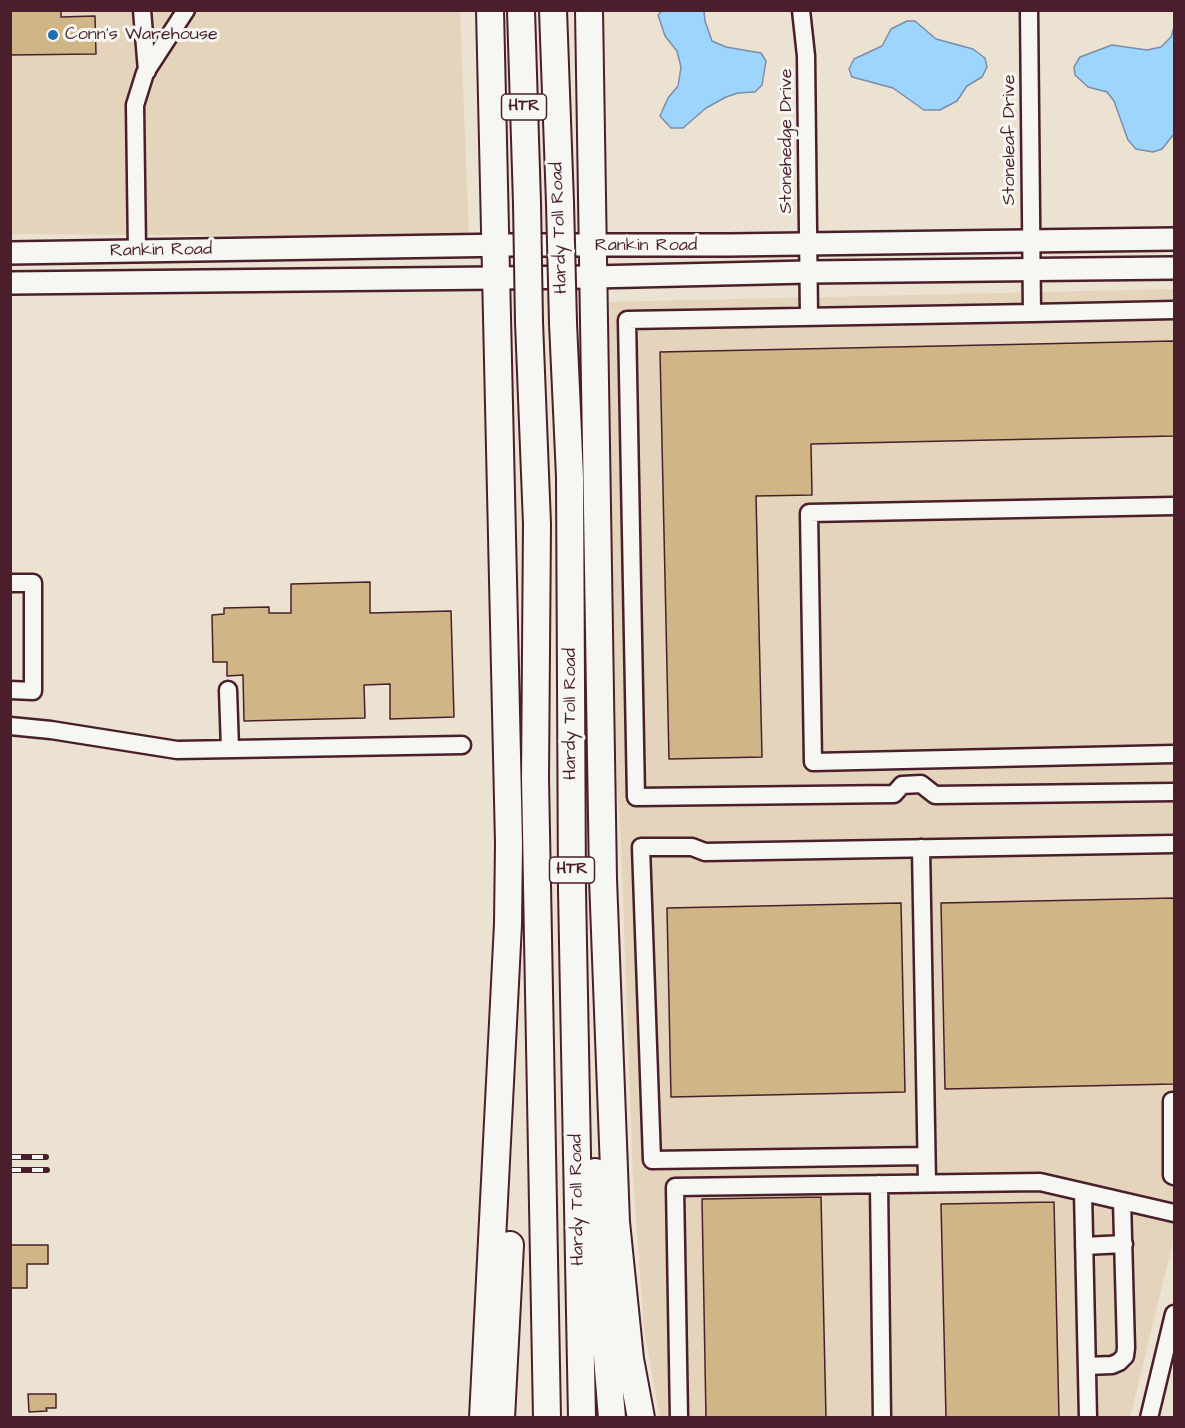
<!DOCTYPE html>
<style>
body{margin:0}
#map{position:relative;width:1185px;height:1428px;overflow:hidden;background:#ebe2d2;font-family:"Architects Daughter",sans-serif}
canvas{display:block}
.frame{position:absolute;inset:0;border:12px solid #4a1f2b;pointer-events:none}
</style>
<div id="map">
<canvas width="1185" height="1428"></canvas>
<div class="frame"></div>
</div>
<script>
const c = document.querySelector('canvas').getContext('2d');
c.lineJoin = 'round';
function fillPath(path, color) { c.fillStyle = color; c.fill(path, 'evenodd'); }
const toPath = rows => new Path2D(rows.map(r => 'M' + r).join(''));
function strokePath(path, color, width, dash) { c.strokeStyle = color; c.lineWidth = width; c.lineCap = dash ? 'butt' : 'round'; c.setLineDash(dash || []); c.stroke(path); }
function label(font, color, halo, rows, align = 'center') {
  c.font = font + ' "Architects Daughter",sans-serif'; c.lineWidth = 6; c.setLineDash([]); c.textBaseline = 'middle'; c.strokeStyle = halo; c.fillStyle = color; for (const [text, x, y, turn = 0] of rows) {
    c.save(); c.translate(x, y); c.rotate((+turn || 0) * Math.PI / 180); c.textAlign = isNaN(turn) ? turn : align; if (halo) c.strokeText(text, 0, 0); c.fillText(text, 0, 0); c.restore();
  }
}
const built = toPath([
 [11,11,460,11,469,237,11,234],
 [1174,289,1174,1238,1130,1417,660,1417,644,1329,633,1177,621,841,617,785,608,302]
]);
const water = toPath([
 [662,11,704,11,705,21,712,41,726,47,761,53,766,61,762,85,755,92,738,93,726,97,706,108,683,128,671,128,660,116,668,98,678,86,681,67,677,51,665,36,658,15,662,11],
 [907,21,915,21,936,39,973,49,985,58,987,67,982,77,967,86,957,101,940,110,924,110,893,88,852,77,849,69,854,59,882,46,891,29,907,21],
 [1174,27,1174,134,1162,149,1153,152,1136,149,1128,140,1114,101,1107,92,1088,87,1075,75,1074,67,1080,57,1112,45,1147,50,1161,47,1171,37,1174,27]
]);
const building = toPath([
 [10,10,61,10,61,17,95,16,96,54,10,55,10,10],
 [1174,341,1174,436,811,444,812,495,756,496,762,757,669,759,660,352,1174,341],
 [370,582,370,613,451,611,454,717,390,719,390,684,364,685,365,718,244,721,243,675,227,676,227,662,213,662,212,615,224,614,224,608,269,607,269,613,291,613,291,584,370,582],
 [1174,898,1174,1084,945,1089,941,903,1174,898],
 [901,903,905,1092,671,1097,667,908,901,903],
 [821,1197,826,1418,706,1418,702,1199,821,1197],
 [1054,1202,1059,1418,946,1418,941,1204,1054,1202],
 [10,1245,48,1245,48,1264,27,1264,27,1288,10,1288,10,1245],
 [28,1394,56,1394,56,1408,46,1408,47,1411,29,1412,28,1394]
]);
const minor = toPath([
 [142,10,147,71],
 [801,10,806,56,809,317],
 [1029,10,1032,313,627,320,636,797,894,794,902,785,921,784,935,795,1174,792],
 [137,251,135,105,145,73,186,10],
 [1032,313,1174,310],
 [1174,506,809,513,813,762,1174,754],
 [10,583,33,583,33,691,10,690],
 [228,690,230,749],
 [10,726,51,730,177,750,462,745],
 [921,848,927,1183],
 [1174,1101,1172,1101,1172,1175,1174,1176],
 [926,1156,652,1160,641,847,692,847,705,852,1174,844],
 [879,1184,882,1418],
 [1083,1192,1088,1418],
 [1084,1246,1124,1244],
 [1087,1366,1112,1365,1119,1362,1125,1356,1126,1348,1122,1201],
 [679,1418,675,1187,1040,1182,1174,1213],
 [1149,1418,1174,1314]
]);
const major = toPath([
 [10,253,509,245,729,245,1174,239],
 [10,283,593,277,808,272,1174,268]
]);
const highway = toPath([
 [521,10,527,203],
 [553,10,560,203],
 [589,10,603,879,616,1222,630,1359,641,1418],
 [529,322,537,524,535,778,547,1418],
 [563,323,570,477,572,890,582,1418],
 [595,1172,601,1284,612,1418],
 [483,1418,508,924,509,843,490,10],
 [501,1418,510,1245]
]);
const rail = toPath([
 [10,1157,46,1157],
 [10,1170,47,1170]
]);
const highwayBridge = toPath([
 [527,203,529,322],
 [560,203,563,323]
]);
const markers = [
 [53,35,6,"#1f6fb2"]
];
const shields = [
 [524,107,45],
 [572,870,45]
];
const shieldNames = [
 ["HTR",524,107],
 ["HTR",572,870]
];
const poiNames = [
 ["Conn's Warehouse",65,35]
];
const streetNames = [
 ["Stoneleaf Drive",1010,140,-90],
 ["Stonehedge Drive",787,141,-90],
 ["Hardy Toll Road",560,228,-92],
 ["Rankin Road",646,246],
 ["Rankin Road",161,251,-1],
 ["Hardy Toll Road",571,714,-90],
 ["Hardy Toll Road",578,1200,-91]
];
fillPath(built, '#e3d4bb');
fillPath(water, '#9dd5fd');
strokePath(water, '#7c8ca9', 1.5);
fillPath(building, '#d0b586');
strokePath(building, '#4a1f2b', 1.5);
strokePath(minor, '#4a1f2b', 21);
strokePath(major, '#4a1f2b', 26);
strokePath(highway, '#4a1f2b', 30);
strokePath(minor, '#f6f6f2', 16);
strokePath(major, '#f6f6f2', 21);
strokePath(highway, '#f6f6f2', 26);
strokePath(rail, '#4a1f2b', 6);
strokePath(rail, '#f6f6f2', 4, [11]);
strokePath(highwayBridge, '#4a1f2b', 30, []);
strokePath(highwayBridge, '#f6f6f2', 26);
for (const [x, y, r, color] of markers) { const dot = new Path2D(); dot.arc(x, y, r, 0, 2 * Math.PI); c.fillStyle = color; c.fill(dot); strokePath(dot, '#f6f6f2', 2); }
for (const [x, y, w] of shields) { const box = new Path2D(); box.roundRect(x - w / 2, y - 13, w, 26, 4.5); c.fillStyle = '#f6f6f2'; c.fill(box); strokePath(box, '#4a1f2b', 1.5); }
label('bold 16px', '#4a1f2b', null, shieldNames);
label('18px', '#4a1f2b', '#f6f6f2', poiNames, 'left');
label('18px', '#4a1f2b', '#f6f6f2', streetNames);
</script>
